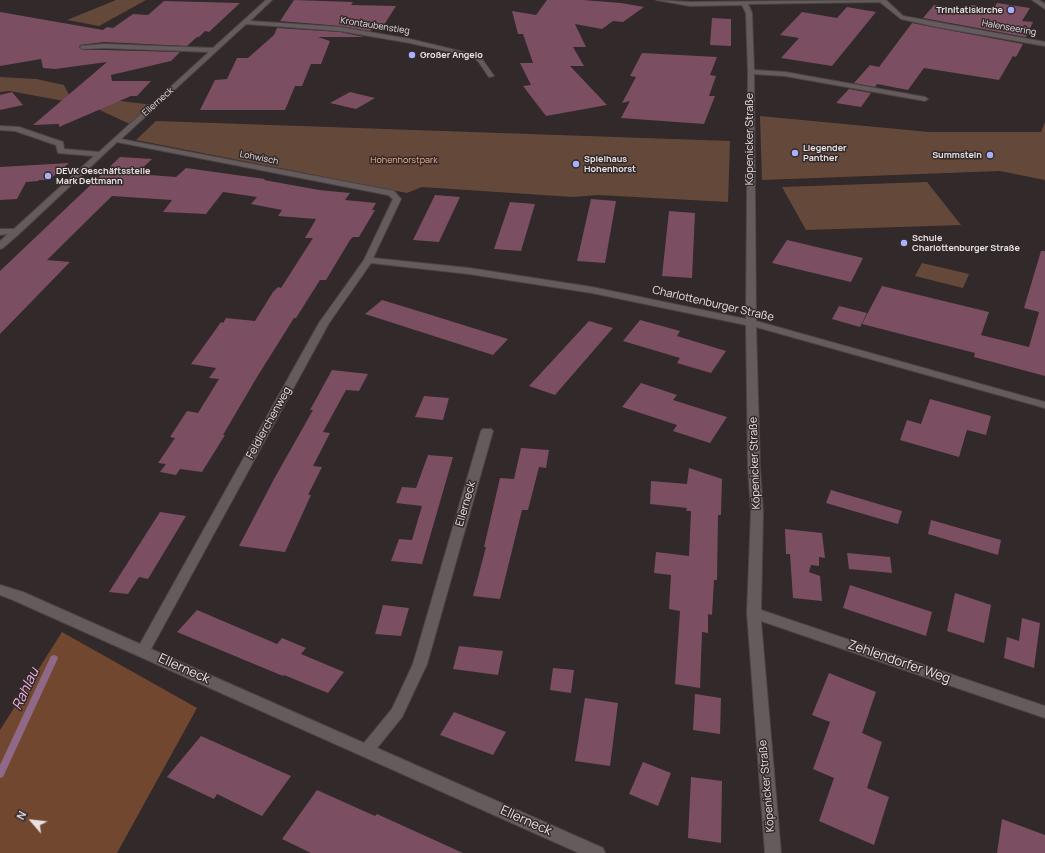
<!DOCTYPE html>
<meta charset="utf-8">
<style>
body{margin:0}
#map{position:relative;width:1045px;height:853px;overflow:hidden;background:#32292a;font-family:Manrope,sans-serif}
canvas{display:block}
.north{position:absolute;left:12px;top:801px;width:40px;height:40px;-webkit-text-stroke:3px #32292a;paint-order:stroke;rotate:298deg;font-size:11px;font-weight:700;line-height:16px;text-align:center;color:#e8e1e2}
.north::after{content:'';display:block;margin:auto;width:14px;height:18px;background:#e8e1e2;clip-path:polygon(50% 0,100% 100%,50% 72%,0 100%)}
</style>
<div id="map">
<canvas width="1045" height="853"></canvas>
<div class="north">N</div>
</div>
<script>
const c = document.querySelector('canvas').getContext('2d');
c.lineJoin = 'round';
function fillPath(path, color) { c.fillStyle = color; c.fill(path, 'evenodd'); }
const toPath = rows => new Path2D(rows.map(r => 'M' + r).join(''));
function strokePath(path, color, width, dash) { c.strokeStyle = color; c.lineWidth = width; c.lineCap = dash ? 'butt' : 'round'; c.setLineDash(dash || []); c.stroke(path); }
function label(font, color, halo, rows, align = 'center') {
  c.font = font + ' Manrope,sans-serif'; c.lineWidth = 3; c.setLineDash([]); c.textBaseline = 'middle'; c.strokeStyle = halo; c.fillStyle = color; for (const [text, x, y, turn = 0] of rows) {
    c.save(); c.translate(x, y); c.rotate((+turn || 0) * Math.PI / 180); c.textAlign = isNaN(turn) ? turn : align; if (halo) c.strokeText(text, 0, 0); c.fillText(text, 0, 0); c.restore();
  }
}
const green = toPath([
 [116,0,146,0,99,26,67,20],
 [0,77,36,79,64,85,69,95,154,105,132,125,91,106,10,91,0,92],
 [760,116,929,132,1041,132,1045,122,1045,180,1000,171,762,180],
 [156,121,730,141,728,202,598,195,573,197,422,187,407,193,136,140],
 [927,182,961,225,806,230,782,187],
 [922,263,969,274,963,288,915,276]
]);
const forest = toPath([
 [62,632,197,708,117,853,0,853,0,730]
]);
const stream = toPath([
 [54,655,57,656,58,658,3,777,0,778,0,765,50,658,51,656,54,655]
]);
const building = toPath([
 [294,0,353,2,351,5,396,6,382,28,373,28,370,31,340,26,280,21],
 [547,0,583,0,621,3,644,7,623,22,613,21,602,29,575,24,586,47,573,47,584,66,570,66,607,105,546,116,523,86,531,85,520,63,533,63,523,34,518,34,512,11,536,15],
 [164,1,240,3,209,32,205,31,199,37,197,37,187,46,104,42,80,45,79,47,83,50,104,50,180,52,171,61,111,75,112,81,151,81,137,96,131,96,59,127,59,124,33,125,107,62,55,69,43,68,41,59,0,66,0,12,103,30,107,27,113,28,133,14,148,15],
 [997,3,1030,8,1022,21,1033,22,1026,37,923,18,934,5,968,10,971,5,994,8],
 [847,7,876,12,832,66,781,58,799,38,780,35,802,12,837,18],
 [712,18,731,19,731,46,710,45],
 [912,23,937,28,1023,44,1016,57,1013,56,999,80,924,68,908,90,877,84,875,87,854,83,870,65,879,67],
 [277,28,340,32,364,37,318,37,330,41,321,64,311,64,302,86,295,86,285,110,200,110,215,80,227,79,237,58,248,58,274,35],
 [642,53,717,57,710,75,716,76,709,96,715,96,704,124,621,118,630,101,622,103,636,77,630,76],
 [849,89,871,93,861,107,836,103],
 [12,92,23,105,0,110,0,95],
 [350,92,375,98,356,109,330,103],
 [120,157,152,159,136,174,176,177,186,168,265,179,264,180,319,190,350,193,345,200,376,203,372,210,375,210,359,237,353,237,350,240,326,280,320,280,296,318,294,318,257,377,223,435,225,435,202,472,180,469,176,475,160,472,166,464,158,463,175,438,170,437,187,411,198,413,219,379,209,378,216,368,191,364,221,322,223,323,226,318,255,321,273,292,278,287,281,288,313,238,305,238,316,219,278,216,282,210,251,204,257,197,223,192,206,214,163,212,172,200,112,196,47,260,70,262,0,334,0,271],
 [69,163,49,180,39,180,38,181,26,182,17,199,0,200,0,167],
 [435,195,460,197,439,242,413,240],
 [591,199,616,201,605,263,577,261],
 [510,202,535,204,521,251,494,249],
 [669,211,695,213,692,278,662,276],
 [787,240,863,258,851,282,772,263],
 [1041,251,1045,251,1045,376,974,357,975,353,862,324,882,286,989,312,981,335,1029,347,1039,312,1024,308],
 [382,300,428,314,508,339,493,355,365,314],
 [839,306,867,313,860,327,832,319],
 [640,320,680,331,677,336,726,351,711,373,677,363,680,358,623,341],
 [589,321,613,328,555,395,529,386],
 [332,370,368,374,359,391,346,390,323,432,330,433,313,466,322,467,308,495,311,495,285,552,239,546,274,479,313,410,310,410],
 [641,383,677,395,673,400,727,417,710,443,673,431,677,425,622,407],
 [424,396,449,398,443,420,415,417],
 [930,399,991,416,986,435,967,430,959,457,900,440,907,420,921,424],
 [521,448,549,450,546,468,539,467,528,510,522,510,500,599,473,596,486,547,484,547,500,478,514,479],
 [428,455,453,457,422,564,391,561,399,539,412,540,422,506,396,503,402,487,416,488],
 [689,468,722,479,721,515,718,515,717,580,714,580,712,615,708,614,708,633,702,632,700,688,675,684,680,611,669,609,671,575,654,573,656,552,689,556,691,511,686,511,687,508,650,504,651,481,687,484],
 [831,490,902,511,898,524,826,503],
 [160,512,186,516,148,579,139,577,128,594,109,592],
 [931,520,1001,540,998,555,928,534],
 [785,529,822,533,825,558,819,557,819,566,811,565,809,572,820,576,822,601,793,598,790,554,786,554],
 [847,553,890,557,892,573,849,569],
 [850,585,932,612,926,636,843,608],
 [955,593,991,605,984,643,947,631],
 [383,605,409,608,401,636,375,634],
 [197,610,277,644,282,638,306,648,301,654,344,672,328,693,284,675,283,676,177,632],
 [1022,618,1040,623,1034,668,1004,658,1007,637,1019,641],
 [459,646,503,651,498,675,453,669],
 [553,668,574,670,571,693,550,690],
 [829,673,876,692,862,733,882,742,867,788,889,797,874,845,819,821,834,778,813,769,830,722,812,715],
 [695,694,721,698,720,734,693,730],
 [585,698,618,703,610,766,575,761],
 [454,712,506,732,493,755,440,735],
 [201,736,291,776,262,816,217,794,214,799,167,777],
 [643,762,671,773,658,806,629,794],
 [691,777,722,781,721,843,688,838],
 [317,790,375,816,377,814,463,853,311,853,282,839],
 [1002,819,1045,835,1045,853,997,853]
]);
const minor = toPath([
 [266,0,272,0,250,21,340,27,410,39,476,55,482,59,494,76,489,77,478,61,472,57,410,43,340,31,246,24,121,139,394,191,401,199,373,258,469,268,592,287,746,319,748,72,746,13,742,5,690,6,656,0,690,2,886,0,903,16,1045,42,1045,46,937,27,901,19,880,2,748,4,752,13,754,70,785,72,925,97,928,99,925,101,785,76,754,74,756,321,1045,402,1045,408,756,327,760,468,763,512,761,610,1045,706,1045,718,761,621,781,853,765,853,747,613,751,512,748,468,746,325,592,293,469,274,371,263,329,323,151,649,364,743,392,709,413,664,481,431,483,429,491,429,493,431,427,664,402,717,377,748,603,848,605,853,579,853,13,600,0,595,0,585,23,592,140,644,319,323,364,260,393,199,388,195,117,142,20,233,3,248,0,249,0,241,8,234,0,235,0,229,14,229,94,156,58,153,56,145,15,131,0,130,0,126,19,127,63,142,64,149,99,152,209,52,104,48,83,49,80,47,81,46,104,44,213,48,266,0],
 [1032,0,1039,0,1045,4,1045,9,1032,0]
]);
const markers = [
 [1011,10,4,"#a7b1fc"],
 [412,55,4,"#a7b1fc"],
 [795,153,4,"#a7b1fc"],
 [990,155,4,"#a7b1fc"],
 [576,164,4,"#a7b1fc"],
 [48,176,4,"#a7b1fc"],
 [904,243,4,"#a7b1fc"]
];
const farPoinames = [
 ["Trinitatiskirche",1003,10,"right"],
 ["Großer Angelo",420,55],
 ["Liegender",803,148],
 ["Panther",803,158],
 ["Summstein",982,155,"right"],
 ["Spielhaus",584,159],
 ["Hohenhorst",584,169],
 ["DEVK Geschäftsstelle",56,171],
 ["Mark Dettmann",56,181],
 ["Schule",912,238],
 ["Charlottenburger Straße",912,248]
];
const farStreetnames = [
 ["Krontaubenstieg",375,26,9],
 ["Halenseering",1009,28,10],
 ["Ellerneck",158,102,-42],
 ["Lohwisch",259,158,11]
];
const farParknames = [
 ["Hohenhorstpark",404,160]
];
const streetNames = [
 ["Köpenicker Straße",750,139,-90],
 ["Charlottenburger Straße",713,304,13],
 ["Feldlerchenweg",269,423,-61],
 ["Köpenicker Straße",755,463,-92],
 ["Ellerneck",466,504,-74],
 ["Köpenicker Straße",767,786,-95]
];
const nearStreetnames = [
 ["Zehlendorfer Weg",899,662,19],
 ["Ellerneck",184,669,24],
 ["Ellerneck",526,821,24]
];
const nearWaternames = [
 ["Rahlau",26,689,-65]
];
fillPath(green, '#64493a');
fillPath(forest, '#714730');
fillPath(stream, '#916988');
fillPath(building, '#7c4e62');
strokePath(minor, '#4b4445', 2);
fillPath(minor, '#665b5c');
for (const [x, y, r, color] of markers) { const dot = new Path2D(); dot.arc(x, y, r, 0, 2 * Math.PI); c.fillStyle = color; c.fill(dot); strokePath(dot, '#32292a', 1.5); }
label('bold 9px', '#e8e1e2', '#32292a', farPoinames, 'left');
label('9px', '#e8e1e2', '#32292a', farStreetnames);
label('9px', '#f6af89', '#32292a', farParknames);
label('11px', '#e8e1e2', '#32292a', streetNames);
label('13px', '#e8e1e2', '#32292a', nearStreetnames);
label('italic 14px', '#f2b2e4', '#32292a', nearWaternames);
</script>
